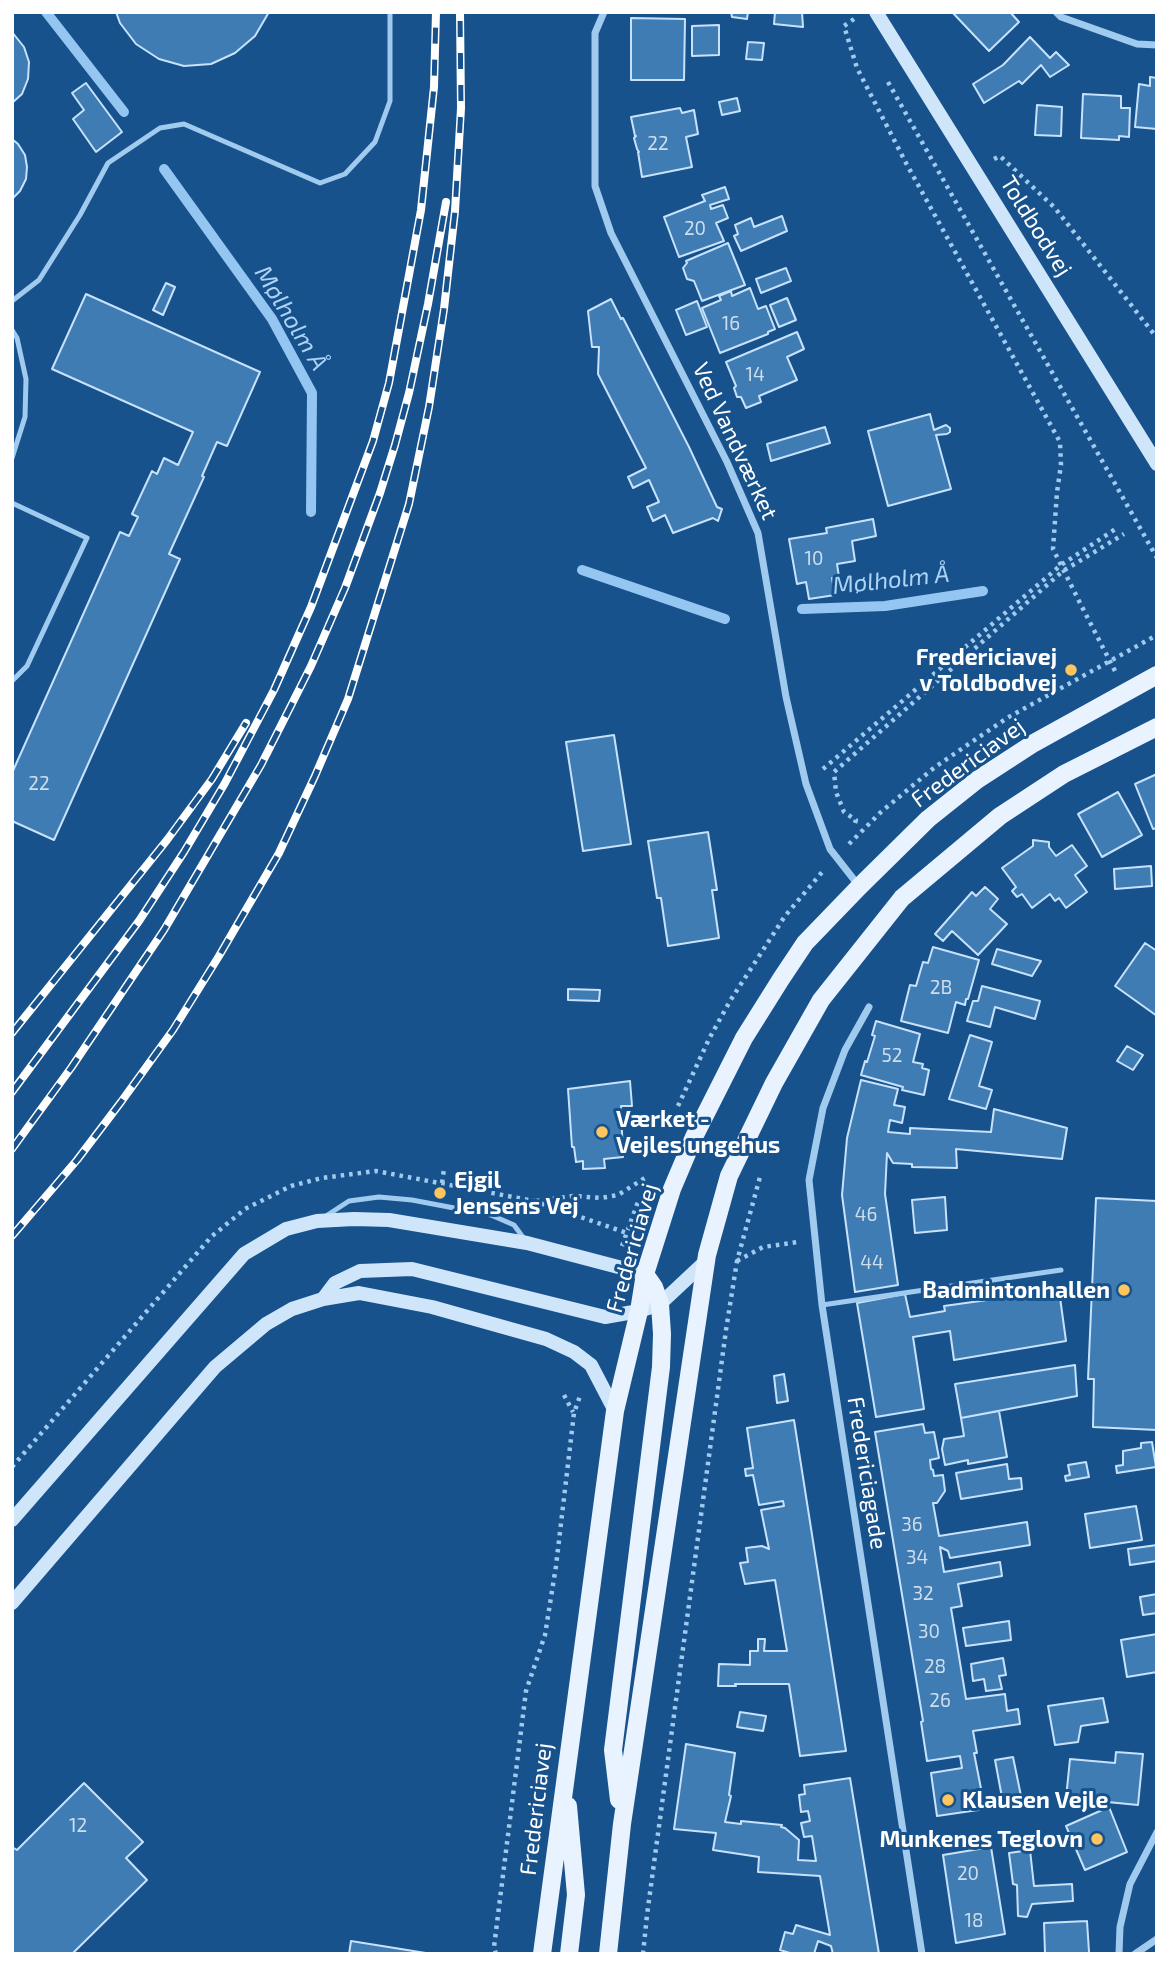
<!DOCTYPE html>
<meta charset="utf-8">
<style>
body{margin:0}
#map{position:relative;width:1169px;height:1966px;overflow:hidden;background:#17528c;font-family:"Exo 2",sans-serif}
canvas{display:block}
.frame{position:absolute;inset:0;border:14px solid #fff;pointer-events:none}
</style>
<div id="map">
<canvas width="1169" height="1966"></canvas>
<div class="frame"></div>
</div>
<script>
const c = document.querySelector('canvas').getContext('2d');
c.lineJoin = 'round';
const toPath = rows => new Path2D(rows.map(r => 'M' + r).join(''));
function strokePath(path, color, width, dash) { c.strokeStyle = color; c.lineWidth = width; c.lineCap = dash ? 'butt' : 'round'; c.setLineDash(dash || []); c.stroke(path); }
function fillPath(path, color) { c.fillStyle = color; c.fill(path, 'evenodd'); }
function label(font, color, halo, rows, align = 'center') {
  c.font = font + ' "Exo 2",sans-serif'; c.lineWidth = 6; c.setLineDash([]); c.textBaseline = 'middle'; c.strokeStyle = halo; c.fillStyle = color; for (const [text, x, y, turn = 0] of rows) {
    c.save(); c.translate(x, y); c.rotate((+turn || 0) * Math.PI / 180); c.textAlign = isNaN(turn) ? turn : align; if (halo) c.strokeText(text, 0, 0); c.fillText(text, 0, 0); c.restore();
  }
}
const stream = toPath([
 [46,12,124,112],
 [164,169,272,319,312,393,311,512],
 [582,570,725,619],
 [802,609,885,606,983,591]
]);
const building = toPath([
 [116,12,269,12,255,36,235,53,211,64,184,66,159,59,136,44,120,23,116,12],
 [731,12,748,12,747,19,732,17,731,12],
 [775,12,802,12,803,27,774,24,775,12],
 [952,12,1010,12,1019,22,989,51,952,12],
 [631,18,685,19,684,80,631,80,631,18],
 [719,25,719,55,692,56,692,26,719,25],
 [12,32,24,47,29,62,28,79,22,94,12,103,12,32],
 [1030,37,1050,58,1056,52,1069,65,1050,77,1041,65,1022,84,1019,81,984,103,973,84,1003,65,1030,37],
 [748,42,764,43,762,60,746,59,748,42],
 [1150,77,1157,78,1157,129,1135,127,1139,84,1150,86,1150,77],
 [86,83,122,132,96,152,73,119,84,110,72,93,86,83],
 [1083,94,1121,96,1121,108,1130,108,1129,137,1119,136,1119,140,1081,138,1083,94],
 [737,98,740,111,722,115,719,102,737,98],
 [1037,105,1062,107,1061,136,1035,135,1037,105],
 [680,108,682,113,694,110,698,134,686,137,692,167,642,177,638,152,639,152,637,149,634,138,636,136,635,136,631,117,680,108],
 [12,139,18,144,25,155,27,167,26,179,20,191,12,199,12,139],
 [725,187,729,199,710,205,711,209,723,205,728,218,716,223,724,241,679,257,664,217,705,201,702,195,725,187],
 [782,216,787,231,741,251,734,236,738,234,735,225,751,218,754,227,782,216],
 [728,243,745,285,702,301,694,281,687,279,683,268,687,263,686,261,728,243],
 [786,268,791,281,761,293,756,279,786,268],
 [166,283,175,287,163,315,153,310,166,283],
 [750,288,758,309,766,306,775,329,768,332,768,334,720,353,702,308,721,300,719,296,731,291,732,296,750,288],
 [86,294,260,372,227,446,217,442,202,476,204,477,169,554,180,559,54,840,12,821,12,773,120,532,129,536,138,517,132,514,152,471,157,474,164,458,178,465,193,432,52,369,86,294],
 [787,298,796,320,779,327,770,305,787,298],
 [611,299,621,319,623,318,689,447,717,507,722,509,718,521,713,518,673,533,665,515,653,521,647,507,659,502,649,480,633,488,628,477,646,468,598,374,599,347,592,347,588,311,611,299],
 [697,301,707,327,686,335,676,310,697,301],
 [797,332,804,349,787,357,797,380,759,396,761,402,746,408,741,397,737,397,734,388,736,386,726,362,797,332],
 [930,414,934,430,946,425,950,428,950,432,947,434,936,435,951,489,888,506,868,431,930,414],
 [825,427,830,443,771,461,767,444,825,427],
 [873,519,876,536,852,541,855,561,837,564,839,577,832,578,835,595,809,599,806,582,797,584,789,539,827,533,826,528,873,519],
 [614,735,631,844,583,851,566,742,614,735],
 [1157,774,1157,828,1153,829,1135,784,1157,774],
 [1118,792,1142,835,1102,857,1078,814,1118,792],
 [708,832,717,890,712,890,719,938,668,946,661,898,657,898,648,841,708,832],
 [1033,840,1049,842,1049,847,1056,856,1072,845,1087,866,1075,875,1087,892,1066,908,1059,898,1055,901,1050,894,1032,908,1022,894,1017,897,1012,891,1016,887,1002,868,1033,846,1033,840],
 [1151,866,1152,886,1115,889,1114,869,1151,866],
 [985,887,998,899,990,909,1007,924,978,955,952,931,943,941,935,934,972,892,976,896,985,887],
 [1145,943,1157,951,1157,1016,1115,986,1145,943],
 [933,947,979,960,968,999,966,999,965,1005,956,1002,948,1033,901,1021,910,985,916,986,923,962,928,963,933,947],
 [997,949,1041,961,1032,976,992,964,997,949],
 [982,986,1040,1001,1035,1019,995,1007,990,1027,967,1021,973,1001,978,1001,982,986],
 [568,989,600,990,599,1001,568,1000,568,989],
 [876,1021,920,1034,913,1062,923,1064,922,1068,929,1070,924,1095,902,1090,903,1087,861,1075,865,1061,867,1062,875,1036,872,1035,876,1021],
 [970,1035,992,1042,979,1086,992,1090,986,1109,949,1099,970,1035],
 [1127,1046,1143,1055,1133,1070,1117,1061,1127,1046],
 [861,1080,898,1089,894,1105,905,1107,902,1123,890,1120,888,1132,910,1134,910,1128,991,1132,994,1109,1067,1128,1062,1159,956,1149,957,1168,912,1167,912,1164,893,1163,887,1153,885,1194,898,1285,855,1292,842,1195,847,1138,861,1080],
 [630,1081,632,1106,621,1106,623,1157,604,1159,605,1168,583,1169,583,1161,576,1162,574,1147,572,1147,568,1089,630,1081],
 [945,1197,947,1230,915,1233,912,1200,945,1197],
 [1096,1198,1157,1201,1157,1430,1093,1427,1094,1379,1088,1379,1096,1198],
 [1059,1290,1066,1341,954,1360,950,1331,913,1337,924,1409,876,1417,857,1303,905,1294,910,1317,945,1311,944,1306,1059,1290],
 [1075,1365,1077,1396,961,1418,955,1384,1075,1365],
 [784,1374,788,1401,777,1403,774,1376,784,1374],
 [999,1411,1007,1457,968,1464,968,1460,945,1465,942,1449,944,1439,964,1436,961,1418,999,1411],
 [794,1420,846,1751,800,1756,789,1684,735,1684,736,1686,718,1686,719,1664,750,1665,750,1651,758,1651,758,1639,765,1639,764,1651,787,1651,775,1580,745,1584,740,1563,748,1562,746,1548,762,1546,769,1549,761,1510,784,1506,783,1501,759,1505,753,1475,746,1476,745,1469,753,1468,747,1428,794,1420],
 [923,1424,925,1433,934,1432,939,1458,930,1460,931,1469,933,1470,934,1476,943,1475,945,1491,937,1503,933,1503,939,1536,1027,1522,1030,1545,950,1558,948,1551,940,1547,944,1572,1000,1562,1002,1576,958,1584,962,1606,951,1608,966,1699,1005,1694,1007,1711,1018,1709,1020,1724,973,1731,977,1753,974,1753,985,1809,937,1816,931,1773,962,1768,960,1756,927,1761,921,1722,923,1721,875,1432,923,1424],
 [1152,1442,1156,1467,1117,1473,1116,1466,1123,1465,1123,1451,1141,1448,1141,1443,1152,1442],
 [1086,1462,1089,1477,1066,1481,1065,1476,1070,1475,1068,1465,1086,1462],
 [1007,1464,1009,1479,1021,1478,1022,1489,961,1499,956,1473,1007,1464],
 [1136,1506,1142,1540,1090,1548,1085,1514,1136,1506],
 [1157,1545,1157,1561,1130,1565,1128,1549,1157,1545],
 [1157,1594,1157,1613,1143,1615,1140,1597,1157,1594],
 [1009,1621,1011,1640,966,1646,963,1628,1009,1621],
 [1157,1634,1157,1672,1127,1677,1121,1640,1157,1634],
 [1003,1658,1006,1675,999,1676,1002,1689,986,1691,984,1679,973,1681,971,1664,1003,1658],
 [1103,1698,1108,1722,1081,1726,1078,1742,1055,1745,1048,1706,1103,1698],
 [740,1712,766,1716,763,1731,737,1727,740,1712],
 [686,1744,735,1753,729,1795,731,1796,725,1822,741,1824,741,1821,782,1825,781,1827,785,1828,799,1840,798,1860,816,1861,812,1836,804,1837,801,1823,810,1821,808,1811,801,1812,799,1795,805,1794,804,1785,850,1778,879,1954,833,1954,831,1946,818,1941,814,1954,793,1954,780,1950,785,1932,793,1934,796,1925,830,1935,820,1876,758,1872,759,1857,713,1850,716,1833,674,1829,686,1744],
 [1116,1752,1143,1754,1138,1805,1066,1798,1070,1759,1115,1763,1116,1752],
 [1013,1757,1021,1796,1007,1799,1008,1802,1003,1803,995,1760,1013,1757],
 [84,1783,143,1842,126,1858,147,1880,72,1954,12,1954,12,1847,17,1850,84,1783],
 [1109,1807,1127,1852,1085,1870,1066,1826,1109,1807],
 [991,1847,1005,1934,956,1943,943,1855,991,1847],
 [1030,1850,1034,1886,1072,1884,1073,1901,1032,1904,1027,1917,1018,1916,1017,1885,1013,1884,1009,1853,1030,1850],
 [1087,1921,1089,1952,1087,1954,1045,1954,1044,1923,1087,1921],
 [351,1941,432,1954,349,1954,351,1941]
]);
const path = toPath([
 [854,19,844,26,857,68,906,163,1060,442,1061,465,1057,492,1053,549,1080,603,1115,671],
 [888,82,1157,558],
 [994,159,1000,156,1055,208,1157,338],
 [823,769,1061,565,1117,528],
 [855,823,856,820,844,812,836,792,834,772,1063,571,1124,534],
 [849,844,881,812,935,767,1007,718,1157,635],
 [678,1106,709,1039,730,1001,785,916,823,871],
 [442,1183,444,1169],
 [536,1201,573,1196,601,1198,618,1195,648,1176],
 [622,1246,639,1199],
 [737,1261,763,1247,798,1242],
 [564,1395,573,1412],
 [12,1467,211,1237,245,1209,291,1186,322,1178,376,1171,534,1201,627,1233],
 [496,1954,494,1947,526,1691,545,1635,556,1566,574,1413,580,1396],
 [643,1954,647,1915,726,1330,737,1261,760,1177]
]);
const service = toPath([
 [12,301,39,280,80,215,108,163,160,128,184,124,320,183,345,174,375,142,390,101,390,12],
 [12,330,17,338,26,379,25,417,12,458],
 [12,503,87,538,27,666,12,681],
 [326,1216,349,1201,379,1197,412,1200,491,1215,514,1225,525,1240],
 [822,1305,1061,1270]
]);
const minor = toPath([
 [604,12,595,33,595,186,611,233,727,462,758,533,786,697,806,784,830,849,859,886],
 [1056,12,1061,17,1137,44,1157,45],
 [869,1007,845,1050,823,1108,809,1180,822,1305,922,1954],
 [1119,1954,1120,1927,1130,1884,1157,1832],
 [1135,1954,1157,1939]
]);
const secondary = toPath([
 [876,12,1157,464],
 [323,1299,335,1283,360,1271,412,1269,605,1317,639,1311,660,1304,706,1261],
 [12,1520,244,1254,286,1229,317,1221,354,1219,389,1220,527,1243,645,1274],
 [12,1603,215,1367,266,1324,292,1309,323,1299,359,1293,432,1307,546,1339,574,1352,591,1365,615,1411]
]);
const primary = toPath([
 [619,1800,613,1750,661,1367,662,1334,660,1304,654,1287,645,1274],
 [568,1806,576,1895,569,1954],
 [542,1954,615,1411,639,1311,645,1274,672,1189,694,1137,744,1038,781,979,805,943,860,886,928,819,977,780,1034,743,1157,675],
 [608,1954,622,1824,707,1255,729,1176,774,1083,821,1000,902,898,1000,816,1064,774,1157,727]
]);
const rail = toPath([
 [12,1033,167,840,212,779,246,723],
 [12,1092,139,921,184,852,225,783,274,690,311,607,373,441,389,383,421,210,434,87,436,12],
 [12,1149,71,1068,164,930,261,765,311,666,345,588,380,493,395,445,409,393,428,304,446,202],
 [12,1236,77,1160,121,1102,173,1030,219,956,279,853,315,776,348,699,409,504,429,407,444,309,455,211,461,108,460,12]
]);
const markers = [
 [1071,670,7,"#ffc55f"],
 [602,1132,7,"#ffc55f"],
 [440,1193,7,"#ffc55f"],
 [1124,1290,7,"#ffc55f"],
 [948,1800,7,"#ffc55f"],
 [1097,1839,7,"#ffc55f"]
];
const numberNames = [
 ["22",658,144],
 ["20",695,229],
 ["16",731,324],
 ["14",755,375],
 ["10",814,559],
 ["22",39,784],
 ["2B",941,988],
 ["52",892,1056],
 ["46",866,1215],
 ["44",872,1263],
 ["36",912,1525],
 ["34",917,1558],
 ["32",923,1594],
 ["30",929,1632],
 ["28",935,1667],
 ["26",940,1701],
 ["12",78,1826],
 ["20",968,1874],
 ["18",974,1921]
];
const streetNames = [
 ["Toldbodvej",1036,226,58],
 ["Ved Vandværket",735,441,65],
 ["Fredericiavej",968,763,-36],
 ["Fredericiavej",632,1248,-74],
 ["Fredericiagade",867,1473,81],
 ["Fredericiavej",536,1809,-83]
];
const poiNames = [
 ["Fredericiavej",1057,657],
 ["v Toldbodvej",1057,683],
 ["Værket -",616,1119,"left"],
 ["Vejles ungehus",616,1145,"left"],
 ["Ejgil",454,1180,"left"],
 ["Jensens Vej",454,1206,"left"],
 ["Badmintonhallen",1110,1290],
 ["Klausen Vejle",962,1800,"left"],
 ["Munkenes Teglovn",1083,1839]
];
const waterNames = [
 ["Mølholm Å",291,318,59],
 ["Mølholm Å",891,580,-6]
];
strokePath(stream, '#94c6f1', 10);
fillPath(building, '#407cb4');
strokePath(building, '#c7e2fa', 2);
strokePath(path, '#a1caef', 4.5, [3.5, 5]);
strokePath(service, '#a1caef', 5);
strokePath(minor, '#a1caef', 7);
strokePath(secondary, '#cfe5fa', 14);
strokePath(primary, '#e9f3ff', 18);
strokePath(rail, '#fff', 8);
strokePath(rail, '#17528c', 5, [16]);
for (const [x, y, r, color] of markers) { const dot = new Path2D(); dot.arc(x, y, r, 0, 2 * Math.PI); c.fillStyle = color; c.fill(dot); strokePath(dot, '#17528c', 2.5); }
label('19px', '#cfdeec', null, numberNames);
label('23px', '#fff', '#17528c', streetNames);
label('bold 23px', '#fff', '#17528c', poiNames, 'right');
label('italic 24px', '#add3f6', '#17528c', waterNames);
</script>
